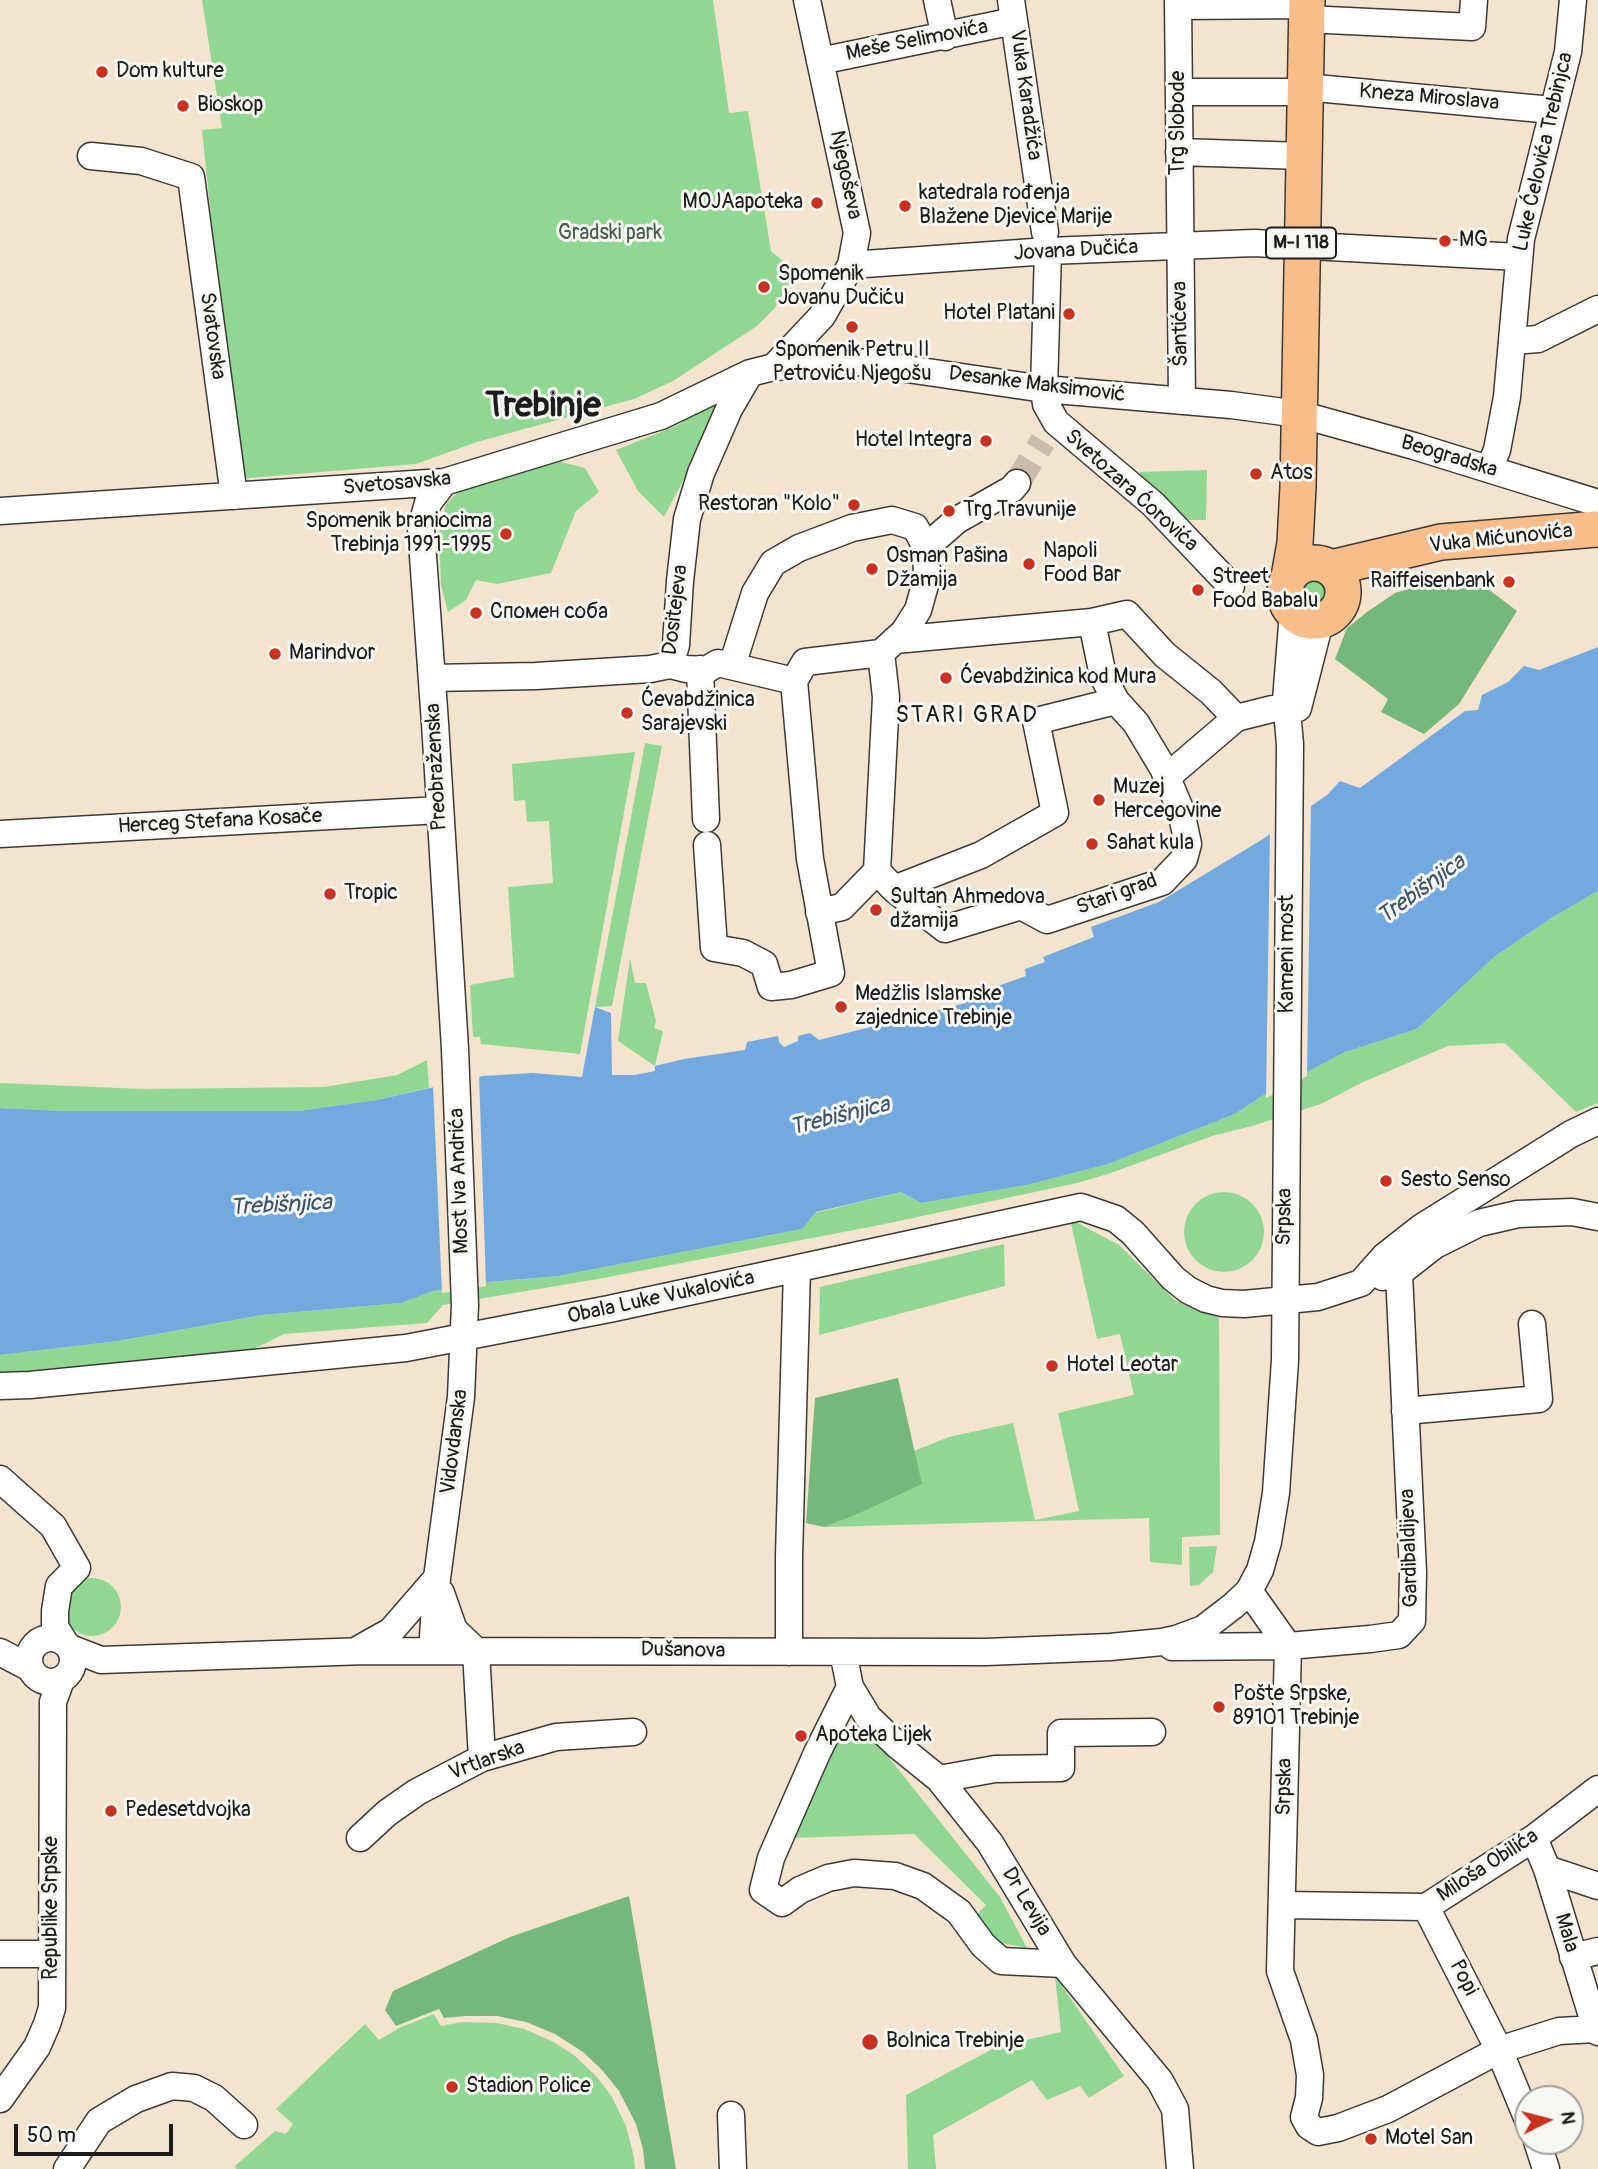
<!DOCTYPE html>
<meta charset="utf-8">
<style>
body{margin:0}
#map{position:relative;width:1598px;height:2169px;overflow:hidden;background:#f4e4ce;font-family:Pangolin,sans-serif}
canvas{display:block}
.north{position:absolute;left:1514px;top:2085px;width:70px;height:70px;box-sizing:border-box;background:#f6f6f2;border:2px solid #9f9f9c;border-radius:50%;rotate:84deg;font-size:19px;font-weight:700;line-height:28px;text-align:center;color:#1c1c1c}
.north::after{content:'';display:block;margin:auto;width:24px;height:32px;background:#c8321e;clip-path:polygon(50% 0,100% 100%,50% 72%,0 100%)}
.scale{position:absolute;left:14px;top:2124px;width:159px;height:32px;box-sizing:border-box;border:4px solid #1c1c1c;border-top:0;padding-left:9px;font-size:21px;line-height:24px;white-space:nowrap;color:#1c1c1c;-webkit-text-stroke:5px #f6f6f2;paint-order:stroke}
</style>
<div id="map">
<canvas width="1598" height="2169"></canvas>
<div class="north">N</div>
<div class="scale">50 m</div>
</div>
<script>
const c = document.querySelector('canvas').getContext('2d');
c.lineJoin = 'round';
function fillPath(path, color) { c.fillStyle = color; c.fill(path, 'evenodd'); }
const toPath = rows => new Path2D(rows.map(r => 'M' + r).join(''));
function strokePath(path, color, width, dash) { c.strokeStyle = color; c.lineWidth = width; c.lineCap = dash ? 'butt' : 'round'; c.setLineDash(dash || []); c.stroke(path); }
function label(font, color, halo, rows, align = 'center') {
  c.font = font + ' Pangolin,sans-serif'; c.lineWidth = 6; c.setLineDash([]); c.textBaseline = 'middle'; c.strokeStyle = halo; c.fillStyle = color; for (const [text, x, y, turn = 0] of rows) {
    c.save(); c.translate(x, y); c.rotate((+turn || 0) * Math.PI / 180); c.textAlign = isNaN(turn) ? turn : align; if (halo) c.strokeText(text, 0, 0); c.fillText(text, 0, 0); c.restore();
  }
}
const green = toPath([
 [202,0,713,0,729,113,748,111,771,251,793,269,788,286,774,309,757,326,673,381,634,399,477,442,416,464,238,479,202,130,222,128],
 [728,394,705,439,664,517,638,491,616,450,676,426],
 [554,460,585,468,599,492,576,511,551,573,497,584,476,580,466,600,448,612,441,585,439,533,446,504,464,486],
 [1207,470,1206,520,1185,520,1138,478,1140,472],
 '1302 592a13 13 0 1 1 26 0a13 13 0 1 1-26 0Z',
 [645,743,662,746,612,1006,595,1007],
 [635,752,580,1054,481,1044,480,1037,473,1037,470,985,514,977,508,887,553,883,549,821,527,822,525,800,514,801,512,764],
 [1598,891,1598,1103,1576,1112,1505,1043,1448,1046,1361,1083,1321,1104,1252,1126,1212,1136,1111,1173,1077,1183,880,1225,598,1279,443,1305,427,1323,284,1334,244,1354,0,1375,0,1355,118,1341,262,1315,401,1303,432,1291,489,1282,558,1276,802,1229,815,1213,901,1192,921,1203,1027,1185,1108,1164,1235,1114,1262,1096,1345,1052,1417,1029,1494,957,1553,917],
 [630,958,635,983,646,983,656,1021,654,1028,663,1031,655,1066,618,1041],
 [427,1060,429,1088,377,1100,298,1111,65,1111,0,1108,0,1083,143,1089,324,1087,397,1075],
 '1184 1232a40 40 0 1 1 80 0a40 40 0 1 1-80 0Z',
 [1070,1219,1119,1245,1176,1301,1219,1318,1220,1535,1182,1537,1182,1565,1150,1562,1149,1518,824,1527,858,1514,921,1484,914,1451,949,1437,1013,1423,1035,1520,1079,1511,1058,1413,1134,1395,1120,1334,1097,1339],
 [1004,1244,1005,1286,819,1335,820,1287],
 [1217,1546,1213,1572,1199,1585,1190,1586,1189,1547],
 '63 1607a29 29 0 1 1 58 0a29 29 0 1 1-58 0Z',
 [875,1740,1000,1897,1027,1948,985,1940,973,1918,986,1905,914,1834,790,1838,829,1742],
 [1055,1976,1124,2076,1089,2098,1080,2086,1047,2100,1032,2080,933,2135,936,2169,908,2169,906,2095,996,2047,1061,2032],
 [434,2014,441,2026,462,2022,497,2023,524,2029,552,2041,574,2055,597,2077,612,2097,626,2126,634,2157,635,2169,236,2169,235,2166,275,2131,286,2134,293,2124,276,2109,365,2024,379,2040,399,2028]
]);
const forest = toPath([
 [1455,575,1471,576,1517,611,1459,704,1424,734,1381,712,1388,699,1335,659,1347,628,1367,612,1395,593],
 [898,1378,922,1484,858,1514,824,1527,806,1523,815,1398],
 [629,1896,676,2169,645,2169,643,2149,636,2124,619,2091,602,2070,583,2052,555,2034,526,2022,497,2016,465,2016,444,2018,439,2009,396,2026,385,2010,393,1991,510,1937]
]);
const water = toPath([
 [1598,647,1598,891,1553,917,1494,957,1417,1029,1345,1052,1262,1096,1235,1114,1108,1164,1027,1185,921,1203,901,1192,816,1212,802,1229,558,1276,489,1282,433,1291,401,1303,262,1315,118,1341,0,1355,0,1108,65,1111,298,1111,377,1100,483,1076,532,1073,582,1077,595,1007,611,1013,612,1075,635,1075,655,1071,655,1066,684,1059,745,1050,747,1042,778,1036,779,1042,784,1047,798,1041,798,1036,810,1033,819,1040,966,1003,962,990,981,984,984,991,1026,976,1025,969,1045,962,1043,957,1094,937,1091,927,1159,902,1263,839,1327,795,1340,781,1360,788,1465,711,1478,710,1482,695,1508,682,1524,666,1539,670]
]);
const pier = toPath([
 [1311,802,1307,1076,1266,1098,1270,831],
 [479,1073,486,1286,442,1293,433,1084]
]);
const minorTunnel = toPath([
 [1017,483,1043,441]
]);
const minor = toPath([
 [937,0,945,37],
 [1011,0,1045,232],
 [1178,0,1182,401],
 [1178,6,1307,5],
 [1307,19,1472,27,1474,0],
 [820,61,1014,21],
 [1305,87,1552,110],
 [1179,92,1305,92],
 [1179,152,1303,156],
 [91,156,141,161,191,177,234,496],
 [1048,251,1044,389,1046,404,1056,422,1153,504,1231,586],
 [851,265,1048,251,1254,243,1519,257],
 [1513,341,1538,339,1598,309],
 [774,367,822,316,851,265,857,233,807,0],
 [1489,469,1497,450,1507,397,1521,239,1568,52,1573,0],
 [0,511,444,482,661,416,750,373,774,367,859,362,1044,389,1231,405,1299,414,1414,446,1598,503],
 [926,547,957,520,1012,489,1017,483],
 [1092,622,1127,614,1165,655,1211,692,1236,718,1272,709],
 [670,665,686,669,706,670,718,663,794,681,805,662,881,653,904,632,918,610,927,578,926,547,915,527,892,520,852,528,799,548,773,563,755,593,732,666],
 [700,669,706,819],
 [432,678,536,676,650,669,670,665,676,645,680,581,687,519,701,473,729,409,750,373],
 [1298,708,1320,622],
 [1167,777,1236,718],
 [0,834,440,810],
 [707,845,714,948,743,953,764,964,771,987,791,985,831,973,810,859,794,681],
 [877,871,894,889,981,855,1055,813,1036,721,1116,701],
 [894,889,945,929,1021,906,1047,920,1162,882,1184,859,1188,844,1181,811,1163,768,1136,723,1116,701,1103,676,1092,622,895,640],
 [819,912,842,907,877,871,886,697,881,653],
 [1383,1277,1399,1273,1435,1245,1479,1223,1518,1214,1572,1212,1598,1217],
 [0,1386,30,1385,406,1348,609,1309,1081,1207,1116,1219,1133,1233,1173,1278,1188,1290,1206,1299,1222,1303,1244,1304,1318,1297,1361,1283,1385,1256,1422,1227,1571,1134,1598,1121],
 [1405,1411,1539,1399,1532,1324],
 [0,1479,53,1526,77,1568,59,1586,55,1611,55,1627,65,1643],
 [1249,1591,1288,1646,1280,1971,1304,2040,1310,2075,1309,2098,1304,2117,1309,2126,1318,2132,1338,2128,1388,2109,1499,2050,1426,1907],
 [441,1593,454,1630,476,1651,482,1758],
 '29 1660a22 22 0 1 1 44 0a22 22 0 1 1-44 0Z',
 [1172,1647,1288,1646,1370,1639,1399,1635,1412,1621,1413,1572,1399,1273,1385,1256],
 [70,1648,101,1660,366,1651,986,1652,1110,1647,1162,1642,1176,1639,1203,1629,1233,1606,1249,1591,1260,1570,1268,1542,1276,1493,1285,1360,1290,744,1286,700,1293,613],
 [359,1649,391,1631,437,1578],
 [432,1651,437,1578,461,1397,465,1305,455,1049,435,723,421,528,428,503,444,482],
 [0,1652,30,1668],
 [789,1652,789,1556,797,1269],
 [843,1652,850,1687,868,1717,897,1745,939,1779,990,1843,1063,1964,1160,2081,1175,2109,1180,2169],
 [850,1687,817,1753,771,1858,763,1890,782,1903,800,1890,828,1878,854,1873,895,1876,923,1886,959,1912,983,1945,1001,1961,1063,1964],
 [939,1779,995,1769,1061,1768,1061,1733,1152,1732],
 [360,1838,387,1813,417,1792,482,1758,556,1737,633,1732],
 [1534,1838,1547,1869,1596,2029],
 [1547,1869,1598,1886],
 [1282,1905,1426,1907,1534,1838,1598,1789],
 [0,1954,51,1954],
 [1573,1957,1598,1951],
 [0,2099,37,2047,47,2024,52,2008,53,1702,61,1680],
 [731,2115,733,2169],
 [1528,2120,1499,2050,1559,2031,1596,2029,1598,2032],
 [1537,2141,1546,2169],
 [67,2169,99,2121,136,2099,172,2086,194,2088,214,2098,244,2125]
]);
const major = toPath([
 '1285 592a29 29 0 1 1 58 0a29 29 0 1 1-58 0Z',
 [1331,568,1441,542,1598,529],
 [1289,577,1295,543,1298,487,1307,0]
]);
const markers = [
 [102,72,7,"#c8321e"],
 [183,106,7,"#c8321e"],
 [817,203,7,"#c8321e"],
 [905,206,7,"#c8321e"],
 [1445,241,7,"#c8321e"],
 [764,287,7,"#c8321e"],
 [1069,314,7,"#c8321e"],
 [852,327,7,"#c8321e"],
 [986,441,7,"#c8321e"],
 [1256,474,7,"#c8321e"],
 [854,505,7,"#c8321e"],
 [949,511,7,"#c8321e"],
 [506,534,7,"#c8321e"],
 [1029,564,7,"#c8321e"],
 [872,569,7,"#c8321e"],
 [1509,582,7,"#c8321e"],
 [1198,590,7,"#c8321e"],
 [476,613,7,"#c8321e"],
 [275,654,7,"#c8321e"],
 [946,678,7,"#c8321e"],
 [627,713,7,"#c8321e"],
 [1099,800,7,"#c8321e"],
 [1092,844,7,"#c8321e"],
 [330,894,7,"#c8321e"],
 [876,910,7,"#c8321e"],
 [841,1007,7,"#c8321e"],
 [1386,1181,7,"#c8321e"],
 [1052,1366,7,"#c8321e"],
 [1219,1707,7,"#c8321e"],
 [801,1736,7,"#c8321e"],
 [111,1811,7,"#c8321e"],
 [870,2042,9,"#c8321e"],
 [452,2087,7,"#c8321e"],
 [1371,2139,7,"#c8321e"]
];
const shields = [
 [1301,243,70]
];
const shieldNames = [
 ["M-I 118",1301,243]
];
const streetNames = [
 ["Meše Selimovića",917,41,-11],
 ["Vuka Karadžića",1025,95,82],
 ["Kneza Miroslava",1429,98,5],
 ["Trg Slobode",1179,123,-90],
 ["Luke Ćelovića Trebinjca",1544,152,-77],
 ["Njegoševa",845,175,78],
 ["Jovana Dučića",1076,251,-3],
 ["Šantićeva",1181,324,-91],
 ["Svatovska",212,336,82],
 ["Desanke Maksimović",1037,385,7],
 ["Beogradska",1449,457,17],
 ["Svetosavska",397,484,-5],
 ["Svetozara Ćorovića",1131,491,42],
 ["Vuka Mićunovića",1501,539,-6],
 ["Dositejeva",676,610,-83],
 ["Preobraženska",437,767,-93],
 ["Herceg Stefana Kosače",220,822,-3],
 ["Stari grad",1117,895,-20],
 ["Kameni most",1288,954,-90],
 ["Most Iva Andrića",460,1181,-92],
 ["Srpska",1285,1217,-89],
 ["Obala Luke Vukalovića",661,1298,-12],
 ["Vidovdanska",455,1442,-83],
 ["Gardibaldijeva",1410,1548,-92],
 ["Dušanova",683,1651,1],
 ["Vrtlarska",487,1761,-20],
 ["Srpska",1285,1787,-89],
 ["Miloša Obilića",1488,1866,-33],
 ["Dr Levija",1026,1902,59],
 ["Republike Srpske",52,1908,-90],
 ["Mala",1566,1933,74],
 ["Popi",1463,1978,63]
];
const poiNames = [
 ["Dom kulture",116,72],
 ["Bioskop",197,106],
 ["katedrala rođenja",919,194],
 ["Blažene Djevice Marije",919,218],
 ["MOJAapoteka",803,203,"right"],
 ["MG",1459,241],
 ["Spomenik",778,275],
 ["Jovanu Dučiću",778,299],
 ["Hotel Platani",1055,314,"right"],
 ["Spomenik Petru II",852,351,"center"],
 ["Petroviću Njegošu",852,375,"center"],
 ["Hotel Integra",972,441,"right"],
 ["Atos",1270,474],
 ["Restoran \"Kolo\"",840,505,"right"],
 ["Trg Travunije",963,511],
 ["Spomenik braniocima",492,522,"right"],
 ["Trebinja 1991-1995",492,546,"right"],
 ["Napoli",1043,552],
 ["Food Bar",1043,576],
 ["Osman Pašina",886,557],
 ["Džamija",886,581],
 ["Street",1212,578],
 ["Food Babalu",1212,602],
 ["Raiffeisenbank",1495,582,"right"],
 ["Спомен соба",490,613],
 ["Marindvor",289,654],
 ["Ćevabdžinica kod Mura",960,678],
 ["Ćevabdžinica",641,701],
 ["Sarajevski",641,725],
 ["Muzej",1113,788],
 ["Hercegovine",1113,812],
 ["Sahat kula",1106,844],
 ["Tropic",344,894],
 ["Sultan Ahmedova",890,898],
 ["džamija",890,922],
 ["Medžlis Islamske",855,995],
 ["zajednice Trebinje",855,1019],
 ["Sesto Senso",1400,1181],
 ["Hotel Leotar",1066,1366],
 ["Pošte Srpske,",1233,1695],
 ["89101 Trebinje",1233,1719],
 ["Apoteka Lijek",815,1736],
 ["Pedesetdvojka",125,1811],
 ["Bolnica Trebinje",886,2042],
 ["Stadion Police",466,2087],
 ["Motel San",1385,2139]
];
const parkNames = [
 ["Gradski park",610,234]
];
const neighbourhoodNames = [
 ["STARI GRAD",967,716]
];
const waterNames = [
 ["Trebišnjica",1422,890,-36],
 ["Trebišnjica",840,1117,-14],
 ["Trebišnjica",281,1206,-3]
];
const townNames = [
 ["Trebinje",543,407]
];
fillPath(green, '#90d892');
fillPath(forest, '#74b87c');
fillPath(water, '#72a9e0');
fillPath(pier, '#f4e4ce');
strokePath(minorTunnel, '#c9bcaa', 26, [26, 13]);
strokePath(minor, '#3c3a37', 29);
strokePath(major, '#3c3a37', 38);
strokePath(minor, '#fff', 26);
strokePath(major, '#f8bd89', 35);
for (const [x, y, r, color] of markers) { const dot = new Path2D(); dot.arc(x, y, r, 0, 2 * Math.PI); c.fillStyle = color; c.fill(dot); strokePath(dot, '#f6f6f2', 2.5); }
for (const [x, y, w] of shields) { const box = new Path2D(); box.roundRect(x - w / 2, y - 15.5, w, 31, 5); c.fillStyle = '#f6f6f2'; c.fill(box); strokePath(box, '#1c1c1c', 2); }
label('bold 19px', '#1c1c1c', null, shieldNames);
label('21px', '#1c1c1c', '#f6f6f2', streetNames);
label('21px', '#1c1c1c', '#f6f6f2', poiNames, 'left');
label('21px', '#455e45', '#f6f6f2', parkNames);
c.letterSpacing = '2px';
label('23px', '#1c1c1c', '#f6f6f2', neighbourhoodNames);
c.letterSpacing = '0px';
label('italic 23px', '#3e546a', '#f6f6f2', waterNames);
label('bold 35px', '#1c1c1c', '#f6f6f2', townNames);
</script>
